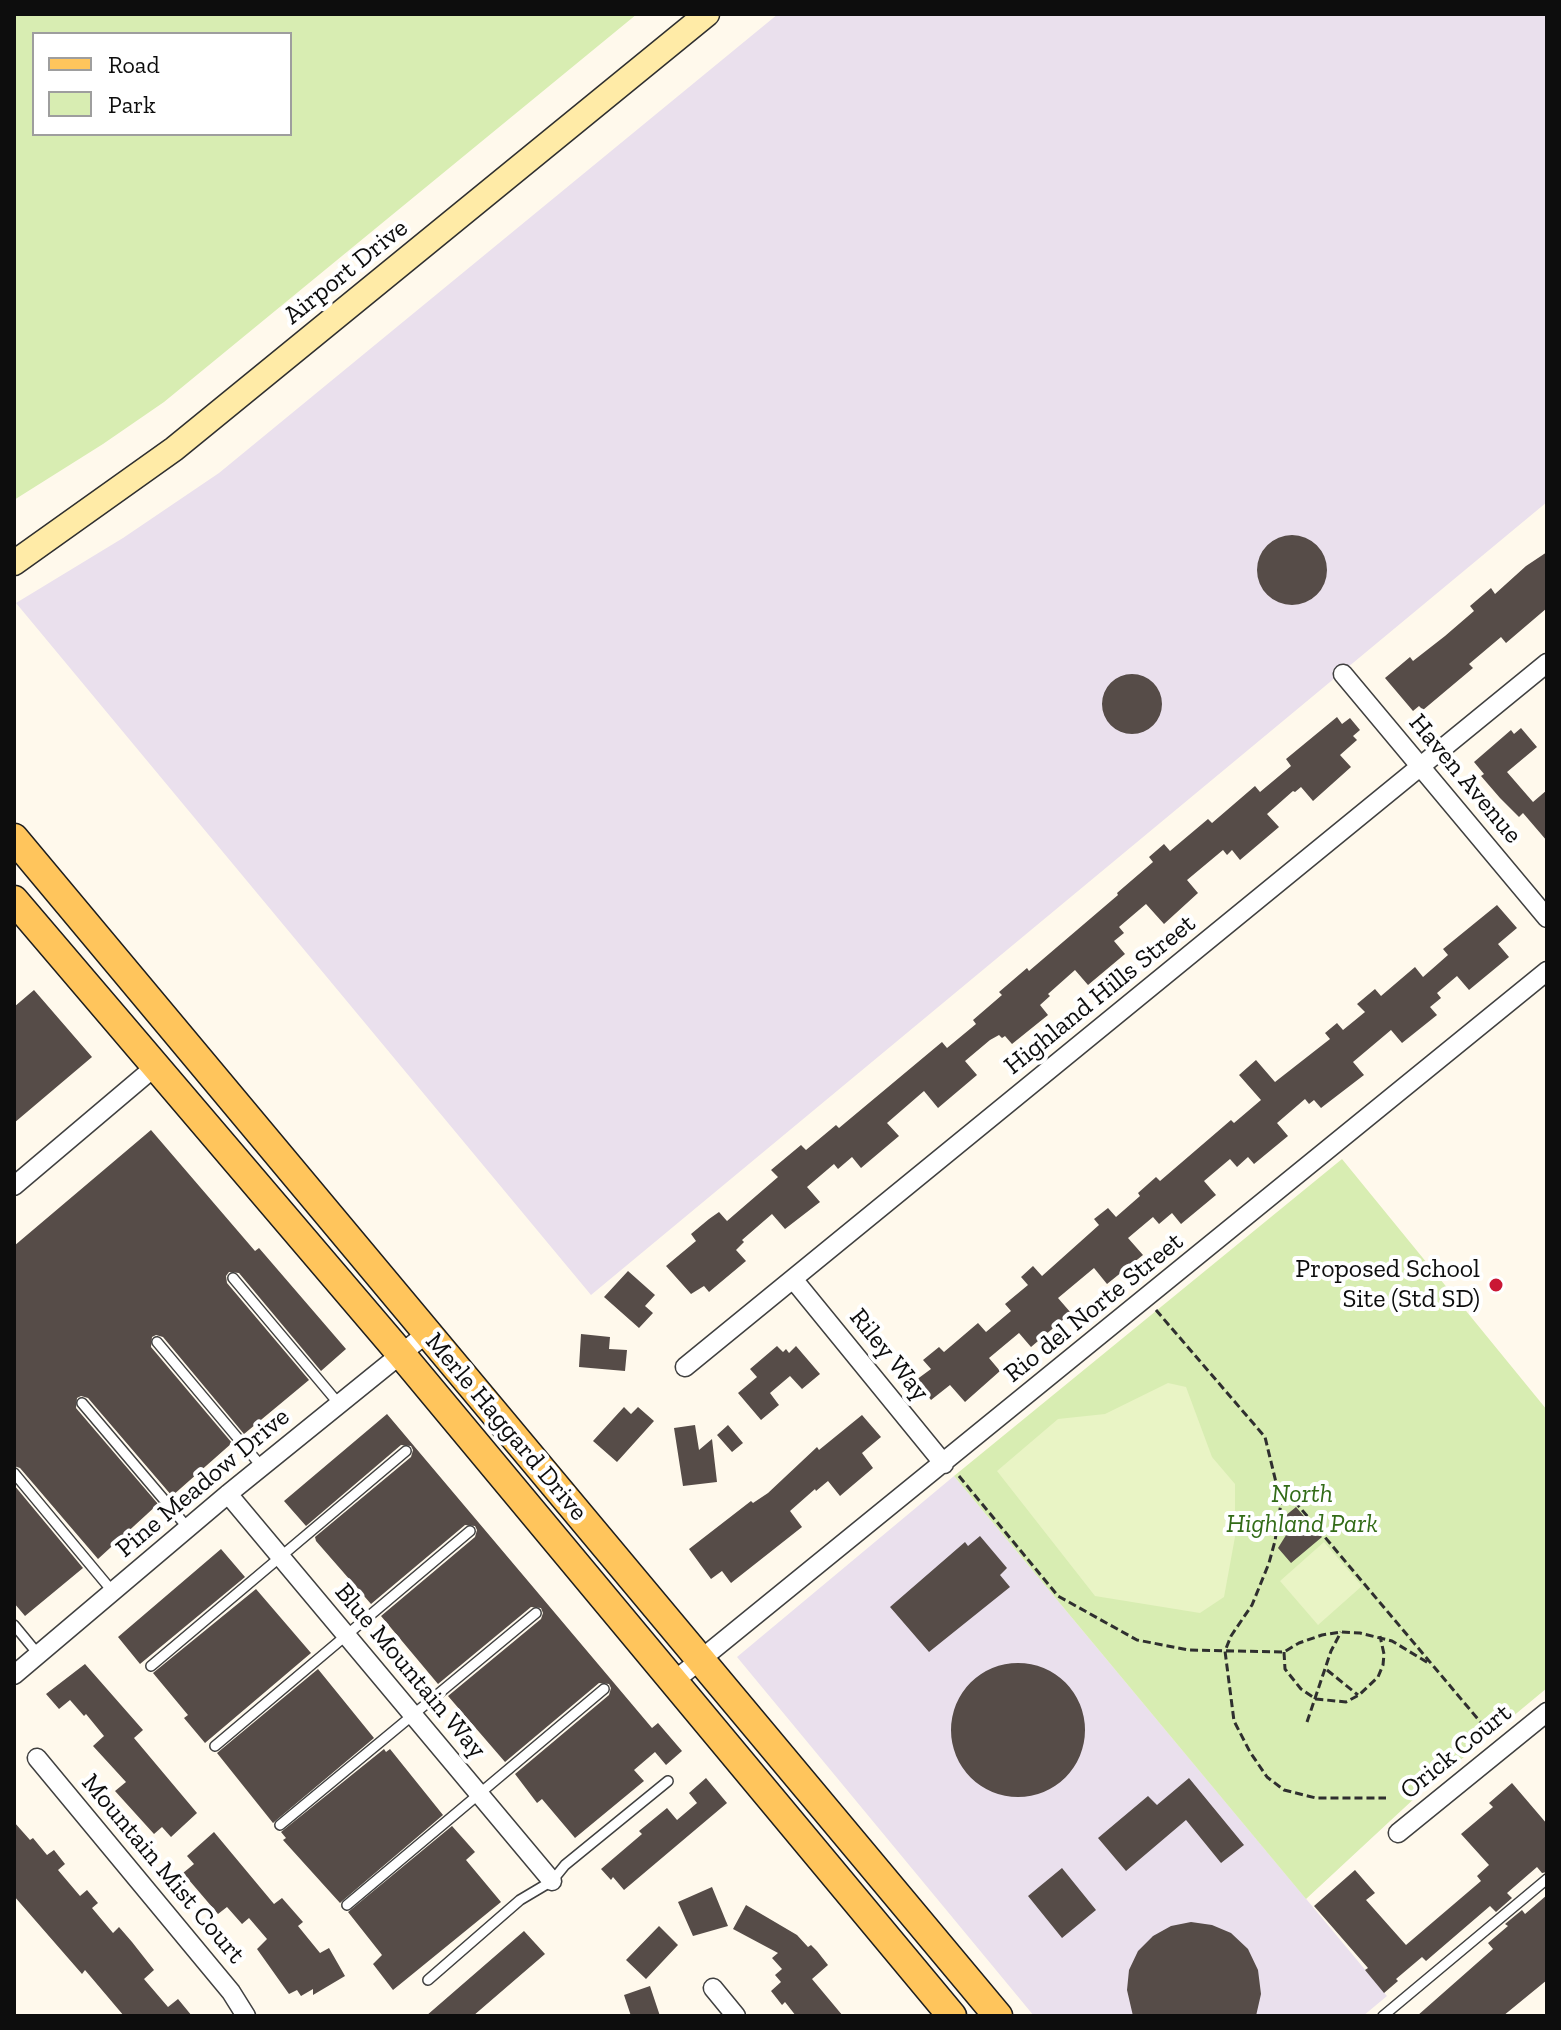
<!DOCTYPE html>
<style>
body{margin:0}
#map{position:relative;width:1561px;height:2030px;overflow:hidden;background:#fff9ec;font-family:"Zilla Slab",serif}
canvas{display:block}
.frame{position:absolute;inset:0;border:16px solid #0d0d0d;pointer-events:none}
.legend{position:absolute;left:32px;top:32px;width:260px;height:104px;box-sizing:border-box;background:#fff;border:2px solid #9e9e9e;margin:0;padding:10px 14px;list-style:none;font-size:24px;color:#0d0d0d}
.legend li{display:flex;align-items:center;gap:16px;height:40px}
.legend b{width:40px;border:2px solid #9e9e9e}
</style>
<div id="map">
<canvas width="1561" height="2030"></canvas>
<div class="frame"></div>
<ul class="legend">
<li><b style="height:10px;background:#ffc55c"></b>Road</li>
<li><b style="height:22px;background:#d8edb2"></b>Park</li>
</ul>
</div>
<script>
const c = document.querySelector('canvas').getContext('2d');
c.lineJoin = 'round';
function fillPath(path, color) { c.fillStyle = color; c.fill(path, 'evenodd'); }
const toPath = rows => new Path2D(rows.map(r => 'M' + r).join(''));
function strokePath(path, color, width, dash) { c.strokeStyle = color; c.lineWidth = width; c.lineCap = dash ? 'butt' : 'round'; c.setLineDash(dash || []); c.stroke(path); }
function label(font, color, halo, rows, align = 'center') {
  c.font = font + ' "Zilla Slab",serif'; c.lineWidth = 8; c.setLineDash([]); c.textBaseline = 'middle'; c.strokeStyle = halo; c.fillStyle = color; for (const [text, x, y, turn = 0] of rows) {
    c.save(); c.translate(x, y); c.rotate((+turn || 0) * Math.PI / 180); c.textAlign = isNaN(turn) ? turn : align; if (halo) c.strokeText(text, 0, 0); c.fillText(text, 0, 0); c.restore();
  }
}
const industrial = toPath([
 [778,14,1547,14,1547,502,591,1295,16,603,123,538,219,473],
 [954,1476,1387,1996,1363,2016,1034,2016,737,1657]
]);
const green = toPath([
 [14,14,637,14,164,402,103,444,14,500],
 [34,34,290,34,290,134,34,134],
 [1342,1159,1547,1410,1547,1688,1417,1796,1306,1899,954,1476]
]);
const pitch = toPath([
 [1168,1383,1186,1387,1212,1457,1235,1484,1235,1537,1224,1597,1200,1613,1095,1596,997,1471,1058,1419,1105,1414],
 [1324,1542,1362,1586,1318,1625,1280,1581]
]);
const building = toPath([
 '1257 570a35 35 0 1 1 70 0a35 35 0 1 1-70 0Z',
 [1547,552,1547,608,1506,643,1501,637,1469,664,1473,668,1423,710,1419,706,1413,711,1385,678,1410,657,1413,661,1445,636,1474,611,1470,606,1491,588,1495,594,1526,566],
 '1102 704a30 30 0 1 1 60 0a30 30 0 1 1-60 0Z',
 [1337,717,1342,724,1350,718,1360,730,1353,736,1357,740,1340,755,1351,767,1313,801,1301,787,1295,792,1293,791,1267,814,1279,827,1240,860,1232,850,1227,855,1223,850,1187,880,1198,893,1164,924,1146,904,1119,927,1124,933,1114,941,1125,954,1088,985,1075,970,1048,994,1050,996,1040,1005,1048,1015,1012,1044,1005,1036,1002,1038,999,1035,990,1040,965,1061,977,1075,938,1108,924,1091,887,1123,899,1136,861,1168,852,1157,838,1169,834,1164,807,1187,820,1202,785,1229,772,1214,742,1240,744,1242,736,1250,746,1261,709,1292,704,1286,691,1294,666,1266,696,1241,691,1234,709,1219,719,1212,727,1221,778,1177,771,1170,801,1145,806,1150,836,1125,839,1128,942,1042,947,1048,976,1024,973,1020,1002,995,999,992,1027,968,1029,971,1118,895,1117,893,1153,862,1149,857,1164,844,1170,851,1208,819,1212,823,1255,786,1260,792,1291,766,1286,759],
 [1521,728,1537,747,1507,772,1533,802,1547,790,1547,841,1523,813,1519,817,1500,798,1481,776,1484,774,1474,762,1511,730,1514,734],
 [1497,905,1517,928,1498,944,1509,957,1469,990,1457,976,1437,993,1441,998,1430,1007,1437,1015,1402,1043,1391,1030,1353,1062,1364,1075,1321,1108,1314,1100,1309,1104,1305,1099,1277,1123,1288,1136,1254,1164,1248,1157,1237,1167,1230,1159,1204,1181,1216,1195,1181,1224,1172,1213,1159,1224,1153,1217,1128,1238,1143,1255,1107,1284,1094,1268,1058,1298,1071,1313,1031,1347,1019,1333,989,1358,1000,1371,965,1402,950,1385,931,1400,916,1380,931,1369,923,1360,939,1347,944,1352,978,1323,986,1332,1011,1311,1005,1304,1028,1285,1021,1277,1033,1266,1042,1276,1099,1225,1094,1219,1108,1208,1116,1217,1140,1196,1138,1193,1156,1177,1160,1181,1231,1120,1234,1123,1261,1100,1239,1075,1256,1060,1275,1082,1330,1039,1325,1033,1337,1023,1343,1030,1365,1012,1357,1004,1375,989,1381,996,1415,967,1423,977,1448,955,1443,949],
 [34,990,92,1057,14,1123,14,1007],
 [151,1130,255,1251,259,1248,346,1349,321,1371,239,1273,229,1272,226,1276,227,1283,309,1380,244,1434,163,1337,156,1335,152,1337,151,1347,232,1443,172,1496,88,1398,81,1396,77,1398,76,1408,158,1504,98,1559,20,1468,14,1466,14,1246],
 [628,1271,655,1295,645,1306,653,1313,639,1328,604,1297],
 [581,1334,610,1337,609,1349,627,1350,625,1371,579,1367],
 [777,1346,783,1352,786,1349,789,1353,796,1346,820,1374,802,1389,790,1376,770,1393,779,1405,761,1420,738,1393,757,1377,750,1369],
 [624,1407,631,1414,638,1407,654,1421,617,1462,593,1441],
 [387,1414,652,1728,658,1723,682,1751,666,1765,655,1752,634,1770,644,1781,575,1838,542,1799,537,1803,515,1774,609,1695,611,1688,609,1684,599,1683,505,1762,448,1696,541,1619,543,1613,541,1608,531,1607,438,1684,381,1616,475,1537,477,1530,475,1526,465,1525,371,1604,316,1541,315,1537,411,1457,413,1450,411,1446,401,1445,306,1526,284,1501],
 [862,1415,881,1437,862,1453,873,1468,840,1496,828,1481,816,1491,815,1489,790,1511,802,1527,731,1583,722,1571,711,1579,689,1549,751,1501,753,1503,768,1493,817,1447,819,1450],
 [695,1425,699,1450,712,1439,717,1482,683,1486,674,1428],
 [728,1425,743,1443,732,1452,717,1435],
 [14,1485,83,1568,25,1616,14,1603],
 [1296,1507,1322,1537,1291,1563,1278,1548,1288,1532,1279,1521],
 [980,1536,1007,1568,1000,1575,1010,1587,929,1652,890,1607,965,1542,968,1546],
 [221,1549,245,1577,140,1664,118,1637],
 [256,1589,311,1653,205,1743,184,1718,188,1715,153,1673],
 '951 1730a67 67 0 1 1 134 0a67 67 0 1 1-134 0Z',
 [85,1664,143,1730,134,1738,197,1813,171,1837,162,1827,154,1834,115,1791,126,1782,93,1746,104,1736,86,1714,84,1716,70,1700,59,1709,46,1694],
 [318,1669,374,1738,273,1823,217,1753],
 [384,1749,386,1752,390,1749,443,1815,340,1903,283,1840,286,1838,281,1832],
 [706,1778,727,1803,624,1890,613,1877,611,1880,601,1869,642,1834,639,1831,667,1808,677,1820,697,1803,689,1793],
 [1189,1778,1244,1845,1221,1863,1186,1820,1126,1871,1098,1838,1148,1796,1157,1805],
 [1512,1783,1547,1824,1547,1872,1542,1873,1537,1867,1507,1893,1512,1898,1496,1912,1490,1906,1426,1961,1422,1957,1396,1979,1398,1981,1384,1993,1365,1970,1368,1968,1314,1906,1355,1870,1375,1893,1366,1900,1406,1945,1481,1881,1477,1876,1489,1865,1461,1834,1493,1807,1489,1803],
 [14,1822,30,1840,33,1838,47,1855,54,1850,65,1864,58,1870,80,1896,87,1890,98,1903,92,1908,113,1933,119,1927,132,1942,154,1970,144,1979,168,2007,178,1999,192,2016,124,2016,85,1970,82,1974,14,1896],
 [452,1826,475,1852,466,1860,501,1902,393,1990,373,1964,382,1955,348,1912],
 [214,1832,274,1904,282,1898,303,1922,298,1926,320,1953,329,1948,345,1976,313,1995,313,1989,301,1996,297,1990,289,1994,257,1949,267,1939,249,1918,242,1924,227,1907,218,1914,183,1873,194,1864,187,1856],
 [1062,1868,1096,1910,1062,1938,1028,1896],
 [712,1887,728,1926,693,1936,678,1902],
 [1547,1895,1547,1980,1503,2016,1417,2016,1493,1949,1488,1943,1508,1926,1505,1924,1522,1910,1525,1914],
 [746,1905,797,1935,808,1947,811,1945,817,1951,828,1965,812,1979,843,2016,796,2016,785,2002,782,2005,771,1991,781,1982,775,1975,782,1969,772,1958,778,1953,733,1929],
 [1191,1922,1212,1925,1231,1933,1248,1949,1258,1970,1261,1994,1256,2016,1133,2016,1127,1990,1129,1970,1138,1951,1153,1936,1171,1926],
 [659,1926,678,1945,646,1979,626,1960],
 [524,1931,545,1954,473,2016,426,2016],
 [650,1986,660,2016,631,2016,624,1995]
]);
const path = toPath([
 [1156,1310,1265,1437,1281,1503,1275,1541,1269,1563,1252,1605,1231,1636,1225,1651,1234,1721,1250,1752,1267,1777,1284,1790,1316,1798,1386,1798],
 [959,1476,1058,1596,1137,1640,1189,1650,1284,1652,1299,1643,1322,1635,1341,1632,1360,1633,1392,1641,1430,1664],
 [1281,1503,1297,1504,1488,1731],
 [1284,1652,1285,1669,1301,1689,1316,1699,1346,1702,1359,1695,1378,1677,1383,1665,1384,1654,1380,1636],
 [1327,1670,1358,1695],
 [1307,1722,1331,1651,1341,1632]
]);
const service = toPath([
 [233,1278,339,1404],
 [157,1342,262,1467],
 [82,1403,188,1528],
 [14,1473,113,1592],
 [14,1625,38,1654],
 [151,1666,406,1451],
 [215,1746,470,1531],
 [280,1825,536,1613],
 [347,1905,604,1689],
 [428,1980,520,1900,552,1881,565,1865,668,1781],
 [1383,2016,1547,1879]
]);
const minor = toPath([
 [1343,674,1547,918],
 [14,1186,157,1065],
 [793,1279,944,1464],
 [685,1367,1547,663],
 [228,1494,552,1881],
 [14,1675,228,1494,427,1333],
 [673,1682,1547,971],
 [37,1758,231,1992,246,2016],
 [1398,1833,1547,1712],
 [713,1988,736,2016]
]);
const secondary = toPath([
 [14,563,174,449,707,14]
]);
const primary = toPath([
 [14,838,998,2016],
 [14,900,401,1354,952,2016]
]);
const markers = [
 [1496,1285,8,"#ca1734"]
];
const streetNames = [
 ["Airport Drive",346,272,-39],
 ["Haven Avenue",1465,779,50],
 ["Highland Hills Street",1100,995,-39],
 ["Rio del Norte Street",1094,1308,-39],
 ["Riley Way",889,1355,51],
 ["Merle Haggard Drive",506,1427,50],
 ["Pine Meadow Drive",203,1483,-40],
 ["Blue Mountain Way",410,1671,50],
 ["Orick Court",1456,1752,-39],
 ["Mountain Mist Court",163,1869,50]
];
const poiNames = [
 ["Proposed School",1480,1270],
 ["Site (Std SD)",1480,1300]
];
const parkNames = [
 ["North",1302,1495],
 ["Highland Park",1302,1525]
];
fillPath(industrial, '#eae0ed');
fillPath(green, '#d8edb2');
fillPath(pitch, '#e9f4c5');
fillPath(building, '#564c48');
strokePath(service, '#404040', 12);
strokePath(minor, '#404040', 21);
strokePath(secondary, '#2f2f2f', 27);
strokePath(primary, '#1e1e1e', 31);
strokePath(path, '#2f2f2f', 3, [8, 4]);
strokePath(service, '#fff', 9);
strokePath(minor, '#fff', 18);
strokePath(secondary, '#ffeba7', 24);
strokePath(primary, '#ffc55c', 28);
for (const [x, y, r, color] of markers) { const dot = new Path2D(); dot.arc(x, y, r, 0, 2 * Math.PI); c.fillStyle = color; c.fill(dot); strokePath(dot, '#fff', 3); }
label('26px', '#0d0d0d', '#fff', streetNames);
label('26px', '#0d0d0d', '#fff', poiNames, 'right');
label('italic 26px', '#326b17', '#fff', parkNames);
</script>
